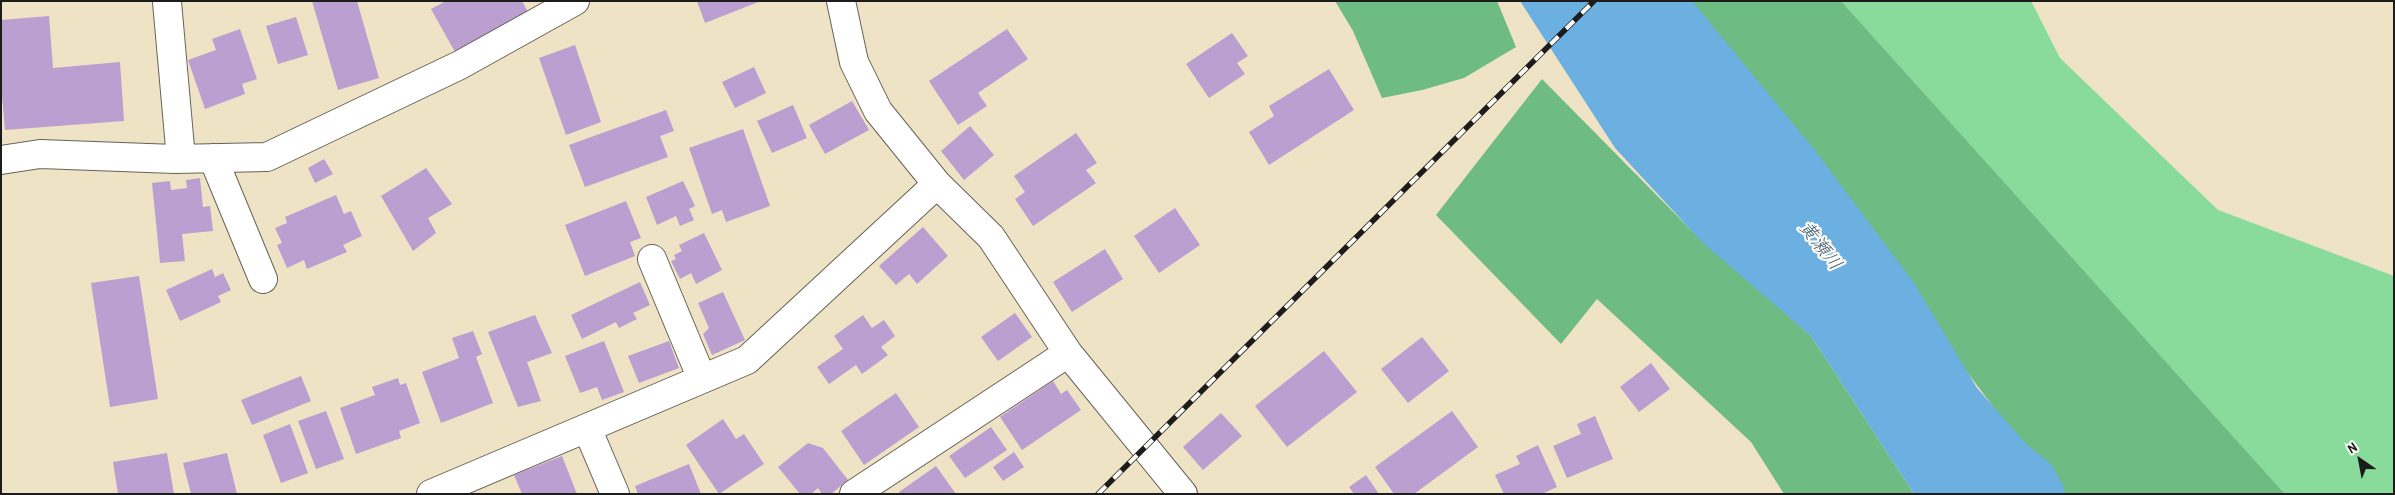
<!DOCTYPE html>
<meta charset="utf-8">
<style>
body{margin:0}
#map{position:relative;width:2395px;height:495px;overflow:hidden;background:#efe3c6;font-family:"Patrick Hand",sans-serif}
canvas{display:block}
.frame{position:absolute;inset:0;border:2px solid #1c1c1c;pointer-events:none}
.north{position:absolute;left:2335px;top:435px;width:50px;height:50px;-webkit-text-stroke:4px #fdfcf7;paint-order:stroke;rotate:327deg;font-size:14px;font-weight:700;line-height:20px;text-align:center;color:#1c1c1c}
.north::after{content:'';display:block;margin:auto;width:18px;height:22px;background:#1c1c1c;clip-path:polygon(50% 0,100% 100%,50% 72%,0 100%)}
</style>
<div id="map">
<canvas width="2395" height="495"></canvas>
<div class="frame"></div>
<div class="north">N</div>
</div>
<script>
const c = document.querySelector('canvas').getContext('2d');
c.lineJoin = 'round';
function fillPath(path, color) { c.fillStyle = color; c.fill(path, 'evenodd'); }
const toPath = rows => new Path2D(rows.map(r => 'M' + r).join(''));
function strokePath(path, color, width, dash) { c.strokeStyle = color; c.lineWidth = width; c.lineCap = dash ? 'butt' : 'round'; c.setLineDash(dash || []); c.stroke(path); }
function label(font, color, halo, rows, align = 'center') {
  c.font = font + ' "Patrick Hand","Klee One",sans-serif'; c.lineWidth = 4.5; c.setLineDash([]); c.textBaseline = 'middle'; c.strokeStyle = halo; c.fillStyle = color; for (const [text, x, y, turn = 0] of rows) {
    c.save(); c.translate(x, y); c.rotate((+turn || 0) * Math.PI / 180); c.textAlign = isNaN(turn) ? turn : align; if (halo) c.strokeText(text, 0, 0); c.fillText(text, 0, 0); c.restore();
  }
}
const green = toPath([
 [1841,1,2031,1,2060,58,2218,210,2394,276,2394,494,2285,494]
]);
const forest = toPath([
 [1335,1,1497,1,1516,47,1464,78,1422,90,1382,98,1353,31],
 [1687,1,1841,1,2285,494,2059,494],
 [1542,79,1694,233,1811,336,1914,494,1784,494,1751,442,1597,299,1561,344,1436,215]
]);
const water = toPath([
 [1520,1,1692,1,1813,148,1914,283,1977,388,2027,445,2051,464,2063,485,2065,494,1914,494,1811,336,1703,243,1615,148]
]);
const building = toPath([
 [312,1,357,1,379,78,338,90],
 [446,1,522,1,528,12,455,52,431,9],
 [697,1,761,1,705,23],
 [49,16,53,68,120,62,124,121,5,130,1,84,1,20],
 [296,17,308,55,278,64,266,26],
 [240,29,257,79,242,84,245,94,205,109,188,60,216,50,212,39],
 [1007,29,1028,59,978,93,987,106,958,125,929,81],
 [1232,33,1248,56,1237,63,1245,74,1209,98,1186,64],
 [575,45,601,122,566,135,539,58],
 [754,67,766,93,735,108,722,82],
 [1329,69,1354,110,1269,165,1249,132,1274,116,1269,106],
 [852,101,869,130,825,154,809,125],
 [793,105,807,138,772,153,757,121],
 [666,110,674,131,660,136,668,157,585,187,569,145],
 [970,126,994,155,964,180,941,151],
 [743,129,770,206,726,222,722,210,712,214,689,148],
 [1076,133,1097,163,1086,170,1096,183,1033,226,1015,199,1025,192,1014,176],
 [324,159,333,174,315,183,308,168],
 [426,168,452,204,428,218,436,233,413,251,381,196],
 [200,178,203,207,210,206,213,231,182,234,185,261,160,263,152,183,170,181,171,190,187,188,186,180],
 [683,181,695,206,689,209,694,220,680,226,676,216,657,225,646,197],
 [336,195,344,214,351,211,362,236,343,245,347,252,307,269,304,260,287,268,277,245,282,243,275,228,287,223,285,217],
 [626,201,641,238,630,242,635,256,585,276,565,225],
 [1175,208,1200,245,1159,273,1134,236],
 [923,227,948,256,917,284,909,274,896,285,879,266],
 [704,233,722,270,696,284,691,273,680,279,671,261,676,259,674,255,682,251,679,245],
 [1105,249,1123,279,1072,312,1053,282],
 [212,269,215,277,223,273,231,290,218,296,221,302,180,321,166,290],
 [139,276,158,399,110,407,91,283],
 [640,282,650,305,633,313,637,319,619,328,616,322,582,339,571,315],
 [723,292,745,340,712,355,703,334,709,328,698,303],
 [1015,313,1032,337,998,361,981,337],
 [535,315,552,353,527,362,541,401,518,407,488,332],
 [863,315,872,328,884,320,895,336,881,347,888,355,862,374,856,365,829,384,817,367,843,349,834,336],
 [473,331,482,354,476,357,493,403,441,423,422,372,459,358,452,338],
 [1422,337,1449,371,1408,403,1381,369],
 [604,341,624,392,602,400,597,387,580,393,565,356],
 [669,341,679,368,639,383,628,356],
 [1324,351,1357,392,1287,447,1255,406],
 [1651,363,1670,389,1639,412,1620,387],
 [301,376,311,401,252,425,241,400],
 [398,378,400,385,406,383,420,423,399,431,401,438,356,454,340,408,375,395,372,387],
 [1053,381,1061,394,1067,390,1081,410,1022,450,1000,417],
 [896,393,919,427,864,465,841,431],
 [326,411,344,459,316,469,298,421],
 [1452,411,1478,447,1414,494,1394,494,1375,467],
 [1221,413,1242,436,1203,470,1183,447],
 [1595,416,1613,459,1567,478,1553,446,1581,434,1577,424],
 [723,419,736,439,744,434,764,464,719,494,686,445],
 [290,424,308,473,281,483,263,435],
 [991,427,1007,450,965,478,949,456],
 [808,443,823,448,848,480,831,494,822,494,818,488,811,494,800,494,778,467],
 [1538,445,1557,487,1542,494,1504,494,1495,475,1520,464,1516,456],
 [1014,452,1024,467,1003,481,993,467],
 [167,453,174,494,118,494,113,462],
 [227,453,237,494,191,494,183,463],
 [562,456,577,494,522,494,514,475],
 [689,464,701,494,638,494,635,486],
 [936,466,956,494,900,494,899,492],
 [1366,475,1379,494,1354,494,1349,487]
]);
const minor = toPath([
 [841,1,854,62,878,111,937,184,991,237,1068,353,1183,494],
 [167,2,181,159],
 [213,158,263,279],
 [1,160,40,154,175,159,267,157,460,65,575,1],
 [652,259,702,379],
 [587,428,615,494],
 [431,494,747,360,937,184],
 [854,494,1068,353]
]);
const rail = toPath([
 [1098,494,1594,1]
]);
const waterNames = [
 ["黄瀬川",1820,246,52]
];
fillPath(green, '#88db9b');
fillPath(forest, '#6ebb83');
fillPath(water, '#6cafe1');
fillPath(building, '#ba9fd0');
strokePath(minor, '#666258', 30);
strokePath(minor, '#fff', 28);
strokePath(rail, '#1c1c1c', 5.5);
strokePath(rail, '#fdfcf7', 4, [11]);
label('italic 19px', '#405e75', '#fdfcf7', waterNames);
</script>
